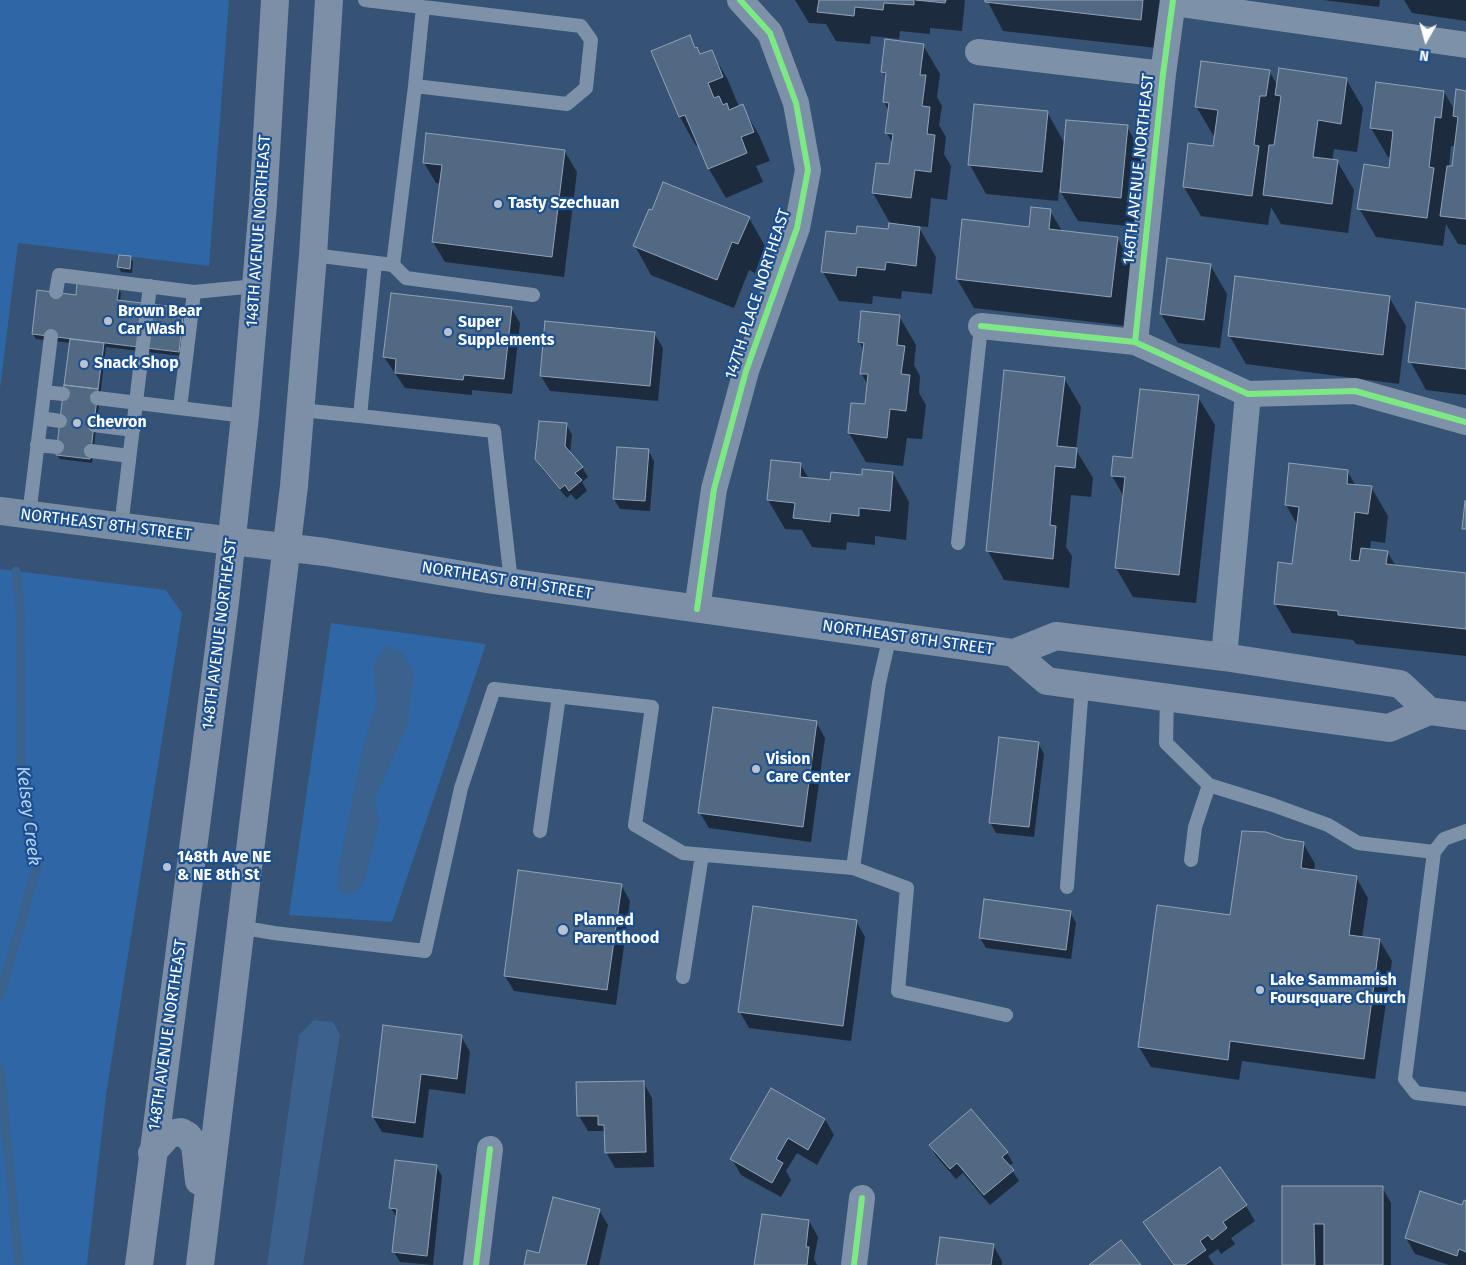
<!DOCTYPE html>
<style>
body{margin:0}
#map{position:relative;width:1466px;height:1265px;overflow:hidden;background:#365274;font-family:"Fira Sans",sans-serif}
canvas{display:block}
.north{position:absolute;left:1401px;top:15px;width:50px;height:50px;-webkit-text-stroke:4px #1b4f8f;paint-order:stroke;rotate:187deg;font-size:14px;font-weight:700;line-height:20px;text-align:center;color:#fff}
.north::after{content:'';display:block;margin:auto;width:18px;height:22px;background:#fff;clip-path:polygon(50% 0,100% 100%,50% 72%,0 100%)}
</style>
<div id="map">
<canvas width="1466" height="1265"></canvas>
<div class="north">N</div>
</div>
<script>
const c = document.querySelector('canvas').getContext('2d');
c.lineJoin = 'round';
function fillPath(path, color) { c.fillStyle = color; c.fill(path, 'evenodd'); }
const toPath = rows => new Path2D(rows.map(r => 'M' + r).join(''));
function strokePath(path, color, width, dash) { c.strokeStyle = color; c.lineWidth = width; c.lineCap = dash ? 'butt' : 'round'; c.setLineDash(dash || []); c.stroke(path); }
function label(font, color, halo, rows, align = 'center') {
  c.font = font + ' "Fira Sans",sans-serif'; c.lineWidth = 4.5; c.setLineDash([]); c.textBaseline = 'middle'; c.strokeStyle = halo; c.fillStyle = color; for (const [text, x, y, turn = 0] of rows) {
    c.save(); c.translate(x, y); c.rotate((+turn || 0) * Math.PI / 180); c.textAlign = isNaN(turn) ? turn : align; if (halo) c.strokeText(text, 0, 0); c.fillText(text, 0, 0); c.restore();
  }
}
const green = toPath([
 [0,0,229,0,209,266,18,243,0,389],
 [0,569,166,590,182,613,106,1095,87,1265,0,1265],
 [331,623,486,644,392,922,289,915]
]);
const water = toPath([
 [386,646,403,653,414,672,407,726,375,798,379,822,366,876,358,891,345,895,337,887,337,875,364,743,376,704,374,663],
 [314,1020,333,1022,340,1035,303,1265,267,1265,299,1035]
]);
const shadow = toPath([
 [795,0,965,0,962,31,930,28,930,34,900,31,899,39,871,36,870,44,836,41,826,24,809,23],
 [987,0,1163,0,1157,48,1003,31],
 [1323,0,1380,0,1379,7],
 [1404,0,1466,0,1466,21,1412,13],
 [689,37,701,55,711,51,728,80,739,107,742,106,759,135,770,161,756,166,763,182,726,198,709,169,699,144,696,146,680,117],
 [923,45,940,74,937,97,942,106,939,125,946,137,944,154,951,166,947,200,931,198,928,227,918,226,936,257,932,294,902,291,901,299,873,296,872,304,839,301,823,272,857,235,889,230,891,225,873,193,877,164,890,166,893,144,887,133,889,111,884,102,887,79,883,72],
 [1269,71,1278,86,1346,79,1363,108,1357,152,1334,149,1332,161,1337,161,1354,190,1348,233,1281,224,1271,207,1268,225,1201,216,1184,187,1214,148,1216,136,1213,135,1196,106],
 [1444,92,1455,111,1466,92,1466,245,1458,244,1446,224,1443,246,1376,237,1359,208,1390,169,1391,157,1388,157,1371,128],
 [1451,146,1456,146,1453,168,1449,167],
 [1047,112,1065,144,1127,127,1144,156,1137,227,1078,221,1059,189,1058,201,986,194,970,165],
 [565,152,577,172,564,277,445,262,433,242,441,184,436,183,424,163],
 [1050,211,1062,231,1117,238,1134,267,1127,326,974,308,957,279,963,221,1030,228],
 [749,218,765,246,755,273,749,270,734,308,651,275,635,246],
 [131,258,133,262,132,273,121,272,119,267],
 [1210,265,1227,294,1220,348,1178,343,1161,314],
 [118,288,121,293,120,301,183,309,186,314,181,356,106,347,92,463,60,459,57,455,71,343,36,339,33,334,77,296],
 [392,294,511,308,520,323,512,394,472,390,472,395,405,388,384,357],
 [1389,297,1406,326,1399,384,1246,364,1229,335],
 [1466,310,1466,395,1426,390,1410,361],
 [899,316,916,345,914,365,920,376,919,393,926,405,922,439,907,438,903,466,866,462,849,433,866,406,868,385,861,373,864,350,859,342],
 [654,333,663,348,658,401,550,391,541,376],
 [1064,378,1081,407,1076,450,1093,478,1091,497,1071,495,1066,547,1072,556,1069,588,1004,580,988,551],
 [1198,397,1215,425,1196,603,1133,597,1116,568,1124,497,1112,476,1133,460],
 [566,424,572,435,570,454,582,467,588,477,582,482,587,491,576,500,571,494,567,498,543,470,536,459],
 [648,450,654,461,650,511,620,509,614,499],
 [800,464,809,479,831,481,893,473,909,502,906,540,875,536,875,545,847,542,846,550,812,547,802,530,785,529,768,500],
 [1347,471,1356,486,1371,487,1388,516,1385,543,1371,541,1370,550,1387,552,1396,566,1466,574,1466,656,1356,644,1353,640,1292,633,1275,604,1294,566,1298,526,1286,505],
 [816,722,825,738,811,842,709,828,700,813],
 [1038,743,1044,754,1034,837,996,833,990,822],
 [1285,840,1303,843,1315,864,1314,871,1356,877,1368,898,1362,938,1380,941,1392,961,1375,1079,1242,1061,1239,1080,1151,1067,1139,1047],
 [621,885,630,901,616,1005,514,991,505,976],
 [1070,912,1076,923,1071,959,986,948,980,938],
 [856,921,865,937,851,1041,749,1028,740,1012],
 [461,1036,470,1052,465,1094,429,1089,423,1138,382,1132,373,1117],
 [643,1082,652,1098,654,1167,615,1168,606,1152,605,1135,603,1131,588,1131,579,1116],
 [971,1111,1007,1153,1013,1163,1009,1166,1019,1181,990,1205,963,1173,956,1179,936,1156,930,1145],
 [825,1119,834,1135,817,1165,797,1153,786,1171,791,1180,781,1197,741,1175,732,1159],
 [436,1166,442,1176,433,1265,400,1262,394,1252,397,1218,391,1208],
 [1284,1187,1382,1187,1391,1203,1391,1265,1284,1265],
 [1466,1202,1466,1265,1449,1265,1415,1254,1406,1238,1463,1207],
 [1246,1206,1255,1221,1231,1238,1235,1244,1221,1254,1218,1249,1208,1256,1214,1265,1173,1265,1145,1223],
 [599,1210,608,1225,599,1265,525,1265],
 [809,1221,818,1237,814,1259,817,1265,756,1265],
 [993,1245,1002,1261,1002,1265,937,1265]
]);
const stream = toPath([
 [0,996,37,866,21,781,20,608,16,571],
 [0,1069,19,1265]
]);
const building = toPath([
 [819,0,914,0,914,5,884,3,883,10,855,7,854,16,817,12,819,0],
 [916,0,946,0,945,3,916,0],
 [985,0,1143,0,1141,20,985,2,985,0],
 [690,35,695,48,697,47,700,54,712,50,723,77,708,83,714,98,719,96,723,105,727,103,729,110,743,104,754,132,741,137,747,153,708,169,685,115,679,117,651,51,690,35],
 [885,39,924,44,920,75,926,75,922,106,930,107,927,134,935,135,931,172,915,170,911,198,872,193,876,163,889,164,893,134,885,133,889,103,883,102,886,73,881,72,885,39],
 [1201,61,1270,70,1266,96,1260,96,1254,145,1259,146,1252,196,1183,187,1188,143,1213,146,1218,110,1195,107,1201,61],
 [1279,68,1347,78,1341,124,1318,120,1313,157,1338,160,1332,204,1263,195,1269,145,1274,145,1281,96,1275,95,1279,68],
 [1376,82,1444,91,1441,118,1435,117,1429,167,1434,168,1427,218,1357,209,1364,164,1389,168,1393,131,1370,128,1376,82],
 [1456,89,1466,91,1466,219,1440,216,1447,166,1452,166,1458,117,1453,116,1456,89],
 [974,104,1048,111,1042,172,968,165,974,104],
 [1066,120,1128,125,1121,198,1060,192,1066,120],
 [426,133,565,150,552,257,432,242,442,165,423,163,426,133],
 [663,182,750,217,738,244,732,242,717,280,633,246,649,209,652,210,663,182],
 [1031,207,1051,209,1049,229,1118,237,1111,297,956,279,962,219,1029,227,1031,207],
 [889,223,920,227,916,266,886,262,885,270,857,267,856,276,821,272,826,231,856,234,857,226,888,229,889,223],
 [119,255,131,256,130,269,117,267,119,255],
 [1167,258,1211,264,1204,320,1160,314,1167,258],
 [1235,276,1390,296,1383,355,1228,336,1235,276],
 [77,282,119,287,117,300,184,308,179,352,32,334,37,290,76,295,77,282],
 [391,293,512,307,504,379,464,375,463,380,395,373,396,359,383,357,391,293],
 [1416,302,1466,309,1466,369,1408,362,1416,302],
 [861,311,900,315,897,345,905,346,901,374,910,375,906,411,890,409,887,438,848,433,851,403,865,404,868,374,860,374,864,343,858,342,861,311],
 [545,321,655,332,650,386,540,376,545,321],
 [70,339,104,343,98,389,64,385,70,339],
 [1004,370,1065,377,1057,446,1077,448,1075,468,1055,466,1050,525,1056,526,1053,559,986,551,1004,370],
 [64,385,98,389,90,459,56,455,64,385],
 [1140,389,1199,395,1179,575,1115,568,1125,477,1111,476,1113,456,1132,458,1140,389],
 [539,421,567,423,565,446,583,467,575,473,582,480,569,491,565,485,560,489,535,459,539,421],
 [617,447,649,449,645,501,613,499,617,447],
 [771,460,801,463,800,477,830,480,831,472,862,475,862,469,893,472,890,511,859,508,859,516,831,513,830,522,793,518,795,503,767,500,771,460],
 [1289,463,1348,470,1347,484,1372,486,1368,514,1355,512,1350,560,1359,561,1361,548,1388,551,1386,564,1466,573,1466,629,1338,615,1338,611,1274,604,1278,562,1292,564,1299,507,1285,505,1289,463],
 [1465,501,1466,501,1466,529,1462,529,1465,501],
 [713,707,817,721,803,827,698,813,713,707],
 [999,737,1039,742,1029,827,989,823,999,737],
 [1242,831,1266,832,1285,839,1304,842,1301,868,1357,876,1349,935,1380,939,1364,1059,1230,1041,1228,1060,1138,1047,1157,905,1230,915,1242,831],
 [518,870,622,884,607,990,504,976,518,870],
 [984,899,1071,911,1066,950,979,938,984,899],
 [753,906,857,920,843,1026,738,1012,753,906],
 [383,1025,462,1035,457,1079,421,1074,415,1123,372,1117,383,1025],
 [644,1081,646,1152,605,1153,604,1125,598,1125,598,1116,577,1116,576,1082,644,1081],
 [771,1088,825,1119,808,1150,788,1138,776,1159,783,1163,772,1183,730,1159,771,1088],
 [971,1109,1008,1152,1002,1157,1014,1170,984,1195,957,1163,950,1169,929,1145,971,1109],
 [395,1160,437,1165,427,1256,392,1252,397,1209,389,1208,395,1160],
 [1220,1167,1247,1205,1223,1222,1227,1228,1212,1240,1208,1235,1200,1241,1206,1250,1185,1265,1174,1265,1143,1222,1220,1167],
 [1282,1186,1383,1186,1383,1265,1324,1265,1324,1224,1314,1224,1315,1265,1282,1265,1282,1186],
 [1420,1191,1462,1205,1464,1200,1466,1201,1466,1252,1459,1249,1457,1256,1405,1238,1420,1191],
 [553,1197,600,1209,586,1265,524,1265,527,1250,539,1253,553,1197],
 [762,1214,809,1220,806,1247,809,1247,807,1265,754,1265,762,1214],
 [940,1237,994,1244,991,1265,936,1265,940,1237],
 [1121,1240,1141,1265,1089,1265,1121,1240]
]);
const service = toPath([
 [415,86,423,7],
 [313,255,393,265,415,86,567,104,586,88,591,40,581,26,365,0],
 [375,263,360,416,494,431,511,582],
 [393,265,406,278,533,295],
 [56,292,59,275,194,292,256,286],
 [44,392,63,394],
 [97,398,245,416],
 [180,408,194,292],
 [301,410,360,416],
 [41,418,60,421],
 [94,425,133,430],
 [37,445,57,447],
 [91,451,129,456],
 [29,515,51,336],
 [121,527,150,286],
 [958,543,981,326],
 [1167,697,1166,743,1209,785,1273,805,1328,825,1358,843,1434,852,1405,1079,1416,1093,1466,1099],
 [540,831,559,696],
 [1434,852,1444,839,1466,831],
 [1191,860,1195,827,1209,785],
 [853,868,879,683,890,635],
 [1067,887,1082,686],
 [239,927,274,933,425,951,461,788,494,689,652,707,635,825,683,853,853,868,907,888,898,991,1006,1015],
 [683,977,702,855]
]);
const minor = toPath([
 [1173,3,1466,45],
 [978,52,1163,74],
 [981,326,1135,342,1248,394,1355,391,1466,422],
 [1135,342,1163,74,1173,0],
 [697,609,714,489,746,371,797,228,808,170,796,103,770,33,740,0],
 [1224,657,1248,394],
 [476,1265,490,1149],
 [854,1265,862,1198]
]);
const secondary = toPath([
 [0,511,232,541]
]);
const primary = toPath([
 [232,541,325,552,493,580,1014,653,1056,636,1224,657,1400,684,1429,711],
 [1014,653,1047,681,1389,728,1429,711,1466,716],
 [152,1153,169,1134,181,1132,188,1136,195,1145,199,1181],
 [139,1265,225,602,245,416,256,286,263,204,275,0],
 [200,1265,294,486,313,255,329,0]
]);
const cycleway = toPath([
 [981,326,1135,342,1248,394,1355,391,1466,422],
 [1135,342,1163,74,1173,0],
 [697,609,714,489,746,371,797,228,808,170,796,103,770,33,740,0],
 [476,1265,490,1149],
 [854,1265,862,1198]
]);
const markers = [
 [498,204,5,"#b9c2ce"],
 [108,321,5,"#b9c2ce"],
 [448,332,5,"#b9c2ce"],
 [84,364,5,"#b9c2ce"],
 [77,423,5,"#b9c2ce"],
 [756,769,5,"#b9c2ce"],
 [167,867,5,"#b9c2ce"],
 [563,930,6,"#b9c2ce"],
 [1260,990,5,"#b9c2ce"]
];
const streetNames = [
 ["146TH AVENUE NORTHEAST",1139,169,-84],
 ["148TH AVENUE NORTHEAST",259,231,-86],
 ["147TH PLACE NORTHEAST",758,294,-72],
 ["NORTHEAST 8TH STREET",106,525,7],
 ["NORTHEAST 8TH STREET",507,581,9],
 ["148TH AVENUE NORTHEAST",220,634,-83],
 ["NORTHEAST 8TH STREET",908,638,8],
 ["148TH AVENUE NORTHEAST",168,1035,-82]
];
const poiNames = [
 ["Tasty Szechuan",508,204],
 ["Brown Bear",118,312],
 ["Car Wash",118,330],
 ["Super",458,323],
 ["Supplements",458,341],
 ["Snack Shop",94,364],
 ["Chevron",87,423],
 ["Vision",766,760],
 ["Care Center",766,778],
 ["148th Ave NE",177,858],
 ["& NE 8th St",177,876],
 ["Planned",574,921],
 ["Parenthood",574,939],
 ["Lake Sammamish",1270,981],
 ["Foursquare Church",1270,999]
];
const waterNames = [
 ["Kelsey Creek",28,816,83]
];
fillPath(green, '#2f66a5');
fillPath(water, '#3b618d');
fillPath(shadow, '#0007');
strokePath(stream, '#3b618d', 9);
fillPath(building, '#526984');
strokePath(building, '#92a2b6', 1);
strokePath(service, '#7d92a8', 14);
strokePath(minor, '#7d92a8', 26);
strokePath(secondary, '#798da4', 28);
strokePath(primary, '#7d8ea7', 28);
strokePath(cycleway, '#7ce984', 6);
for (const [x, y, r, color] of markers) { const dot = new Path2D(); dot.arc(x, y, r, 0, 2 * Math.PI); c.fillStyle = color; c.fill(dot); strokePath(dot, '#1b4f8f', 2); }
label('16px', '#fff', '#1b4f8f', streetNames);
label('bold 16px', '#fff', '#1b4f8f', poiNames, 'left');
label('italic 18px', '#b5d3f5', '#1b4f8f', waterNames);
</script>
